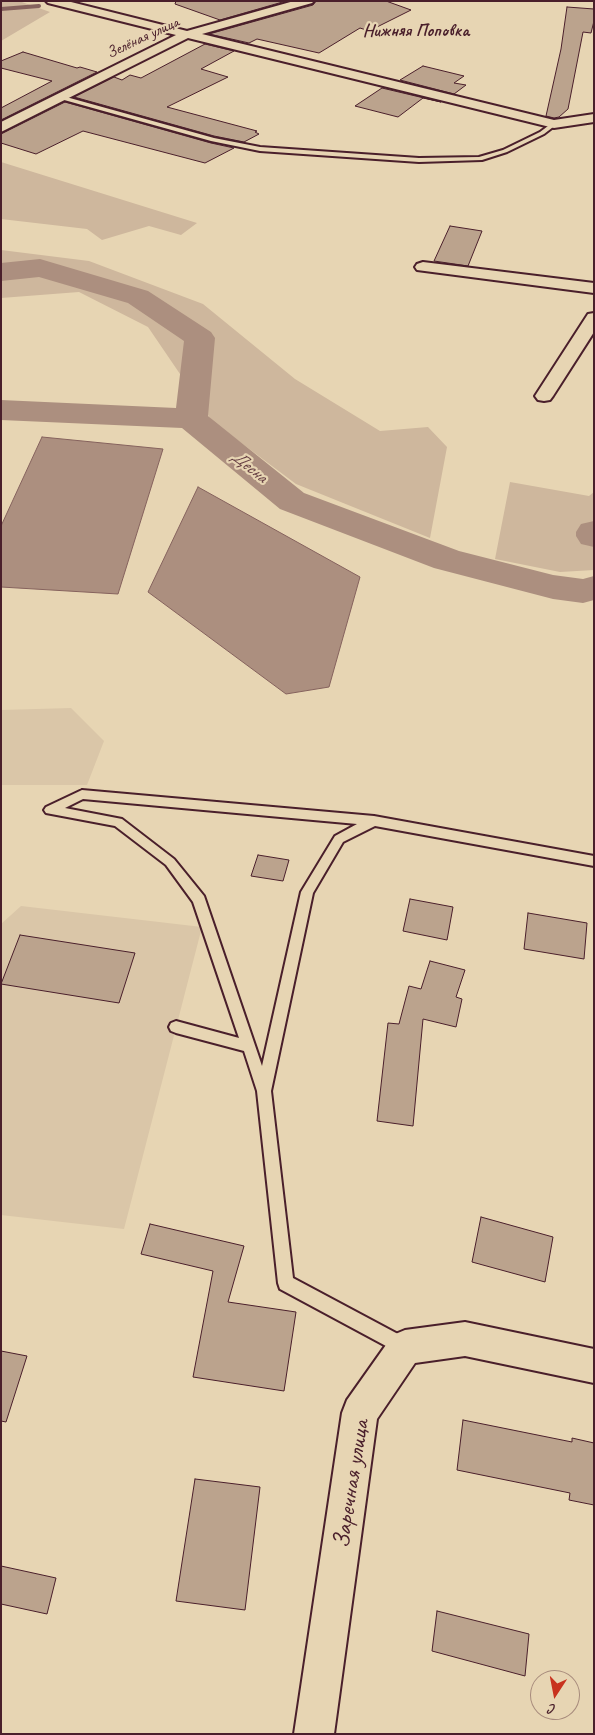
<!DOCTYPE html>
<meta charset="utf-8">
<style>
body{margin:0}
#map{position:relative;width:595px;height:1735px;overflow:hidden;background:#e7d5b3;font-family:Caveat,sans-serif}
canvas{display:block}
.frame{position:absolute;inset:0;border:2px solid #4a1f2b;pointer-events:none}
.north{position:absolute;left:530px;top:1670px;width:50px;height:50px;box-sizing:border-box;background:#e7d5b3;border:1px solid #a88c7d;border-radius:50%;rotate:191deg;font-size:14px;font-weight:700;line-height:20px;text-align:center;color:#4a1f2b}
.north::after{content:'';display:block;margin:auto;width:18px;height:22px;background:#c8321e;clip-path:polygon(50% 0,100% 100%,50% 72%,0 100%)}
</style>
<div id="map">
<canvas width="595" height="1735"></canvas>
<div class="frame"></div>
<div class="north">С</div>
</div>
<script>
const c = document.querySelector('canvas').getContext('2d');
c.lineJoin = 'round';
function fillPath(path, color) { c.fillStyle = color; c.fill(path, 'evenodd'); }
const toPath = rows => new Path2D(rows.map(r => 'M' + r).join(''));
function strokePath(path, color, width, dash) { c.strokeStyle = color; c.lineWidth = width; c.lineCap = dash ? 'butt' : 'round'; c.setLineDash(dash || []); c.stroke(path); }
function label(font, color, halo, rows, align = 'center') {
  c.font = font + ' Caveat,sans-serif'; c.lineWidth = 4.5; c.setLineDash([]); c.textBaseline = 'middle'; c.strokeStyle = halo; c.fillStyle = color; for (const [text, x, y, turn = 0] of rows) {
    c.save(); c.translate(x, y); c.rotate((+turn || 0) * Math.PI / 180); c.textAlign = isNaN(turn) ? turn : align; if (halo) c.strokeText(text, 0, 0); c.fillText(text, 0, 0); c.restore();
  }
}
const built = toPath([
 [71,708,104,741,87,785,1,785,1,710],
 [21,906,202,927,124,1229,1,1215,1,924]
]);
const green = toPath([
 [1,1,19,1,50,12,1,41],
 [1,162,197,223,181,235,149,226,102,240,87,229,1,219],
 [1,250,89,261,203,304,295,379,380,431,428,427,447,447,430,538,296,484,212,421,148,327,79,292,1,298],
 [510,482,589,496,594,492,594,570,560,572,495,559]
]);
const water = toPath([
 [42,437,163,449,118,594,1,587,1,526,42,437],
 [198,487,360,577,329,687,286,694,148,592,198,487]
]);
const stream = toPath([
 [1,9,39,6]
]);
const river = toPath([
 [40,259,148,291,211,332,215,338,208,416,304,493,459,551,553,575,583,579,594,576,594,600,583,603,553,599,434,568,280,509,182,428,1,420,1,400,176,408,184,341,128,303,39,277,1,281,1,263,40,259],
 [594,521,594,547,581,544,576,536,576,532,581,524,594,521]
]);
const building = toPath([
 [176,1,286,1,220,20,175,4,176,1],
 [316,1,386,1,411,10,369,31,360,28,319,53,257,39,249,43,209,34,313,5,316,1],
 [567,7,594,9,594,21,591,33,583,32,568,109,559,117,554,118,546,116,561,49,567,7],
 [205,44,234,51,201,69,228,77,167,107,257,131,255,132,259,134,244,142,214,136,74,97,114,77,122,80,130,75,141,78,205,44],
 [23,52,77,68,80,67,97,72,1,120,1,108,52,81,1,68,1,61,23,52],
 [423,66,464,76,454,83,466,85,454,94,400,80,423,66],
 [382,88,441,102,423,98,398,117,355,106,382,88],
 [65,102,211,143,234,148,205,163,83,131,36,154,1,143,1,134,65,102],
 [450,226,482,231,468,266,434,261,450,226],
 [258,855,289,860,283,881,251,876,258,855],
 [410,899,453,907,447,940,403,931,410,899],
 [528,913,587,923,584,959,524,949,528,913],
 [20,935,135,953,119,1003,1,984,20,935],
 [430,961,465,970,456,997,462,999,456,1027,423,1019,413,1126,377,1121,388,1023,399,1024,409,986,421,989,430,961],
 [481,1217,553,1237,545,1282,472,1262,481,1217],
 [150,1224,244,1246,228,1302,296,1312,284,1391,193,1377,213,1271,141,1254,150,1224],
 [1,1351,27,1356,6,1422,1,1421,1,1351],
 [463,1420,572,1442,572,1438,594,1443,594,1505,569,1500,570,1493,457,1470,463,1420],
 [195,1479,260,1487,245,1610,176,1601,195,1479],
 [1,1566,56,1578,47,1614,1,1604,1,1566],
 [437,1611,529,1634,525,1676,432,1651,437,1611]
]);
const lane = toPath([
 [59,95,214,138,260,147,419,158,479,157,503,150,540,132,552,123,557,124,544,134,507,152,482,160,419,162,260,151,211,141,57,98,56,97,59,95],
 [82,790,374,816,594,856,594,866,375,826,343,842,313,893,271,1091,293,1278,411,1341,413,1347,411,1353,405,1355,399,1353,280,1289,278,1283,257,1091,244,1051,176,1033,171,1031,169,1027,171,1023,176,1021,239,1038,193,902,166,865,115,826,46,813,44,810,46,807,82,790],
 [83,799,357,824,335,836,301,892,262,1066,204,896,174,859,122,819,65,808,83,799]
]);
const street = toPath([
 [46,1,67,1,187,31,294,1,314,1,312,3,202,34,554,120,594,114,594,122,554,128,188,38,1,132,1,122,176,35,48,3,46,1],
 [423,262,594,283,594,293,417,270,415,267,417,264,423,262],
 [594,313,594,332,553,396,550,400,544,401,538,400,535,396,588,314,594,313],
 [465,1322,594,1349,594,1383,465,1356,415,1363,377,1419,334,1734,294,1734,342,1413,347,1400,393,1335,405,1330,465,1322]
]);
const farStreetnames = [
 ["Зелёная улица",143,38,-25]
];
const farNeighbourhoodnames = [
 ["Нижняя Поповка",416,31]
];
const farWaternames = [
 ["Десна",249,467,39]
];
const nearStreetnames = [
 ["Заречная улица",352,1484,-81]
];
fillPath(built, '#dac6a8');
fillPath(green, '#ceb79d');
fillPath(water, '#ac8f7f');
strokePath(water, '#85625d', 1);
strokePath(stream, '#85625d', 4);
fillPath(river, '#ac8f7f');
fillPath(building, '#bba38d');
strokePath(building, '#4a1f2b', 1);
strokePath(lane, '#4a1f2b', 4);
strokePath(street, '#4a1f2b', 4);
fillPath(lane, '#e7d5b3');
fillPath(street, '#e7d5b3');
label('16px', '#4a1f2b', '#e7d5b3', farStreetnames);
label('bold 18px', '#4a1f2b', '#e7d5b3', farNeighbourhoodnames);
label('italic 18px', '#623b40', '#e7d5b3', farWaternames);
label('24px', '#4a1f2b', '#e7d5b3', nearStreetnames);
</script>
